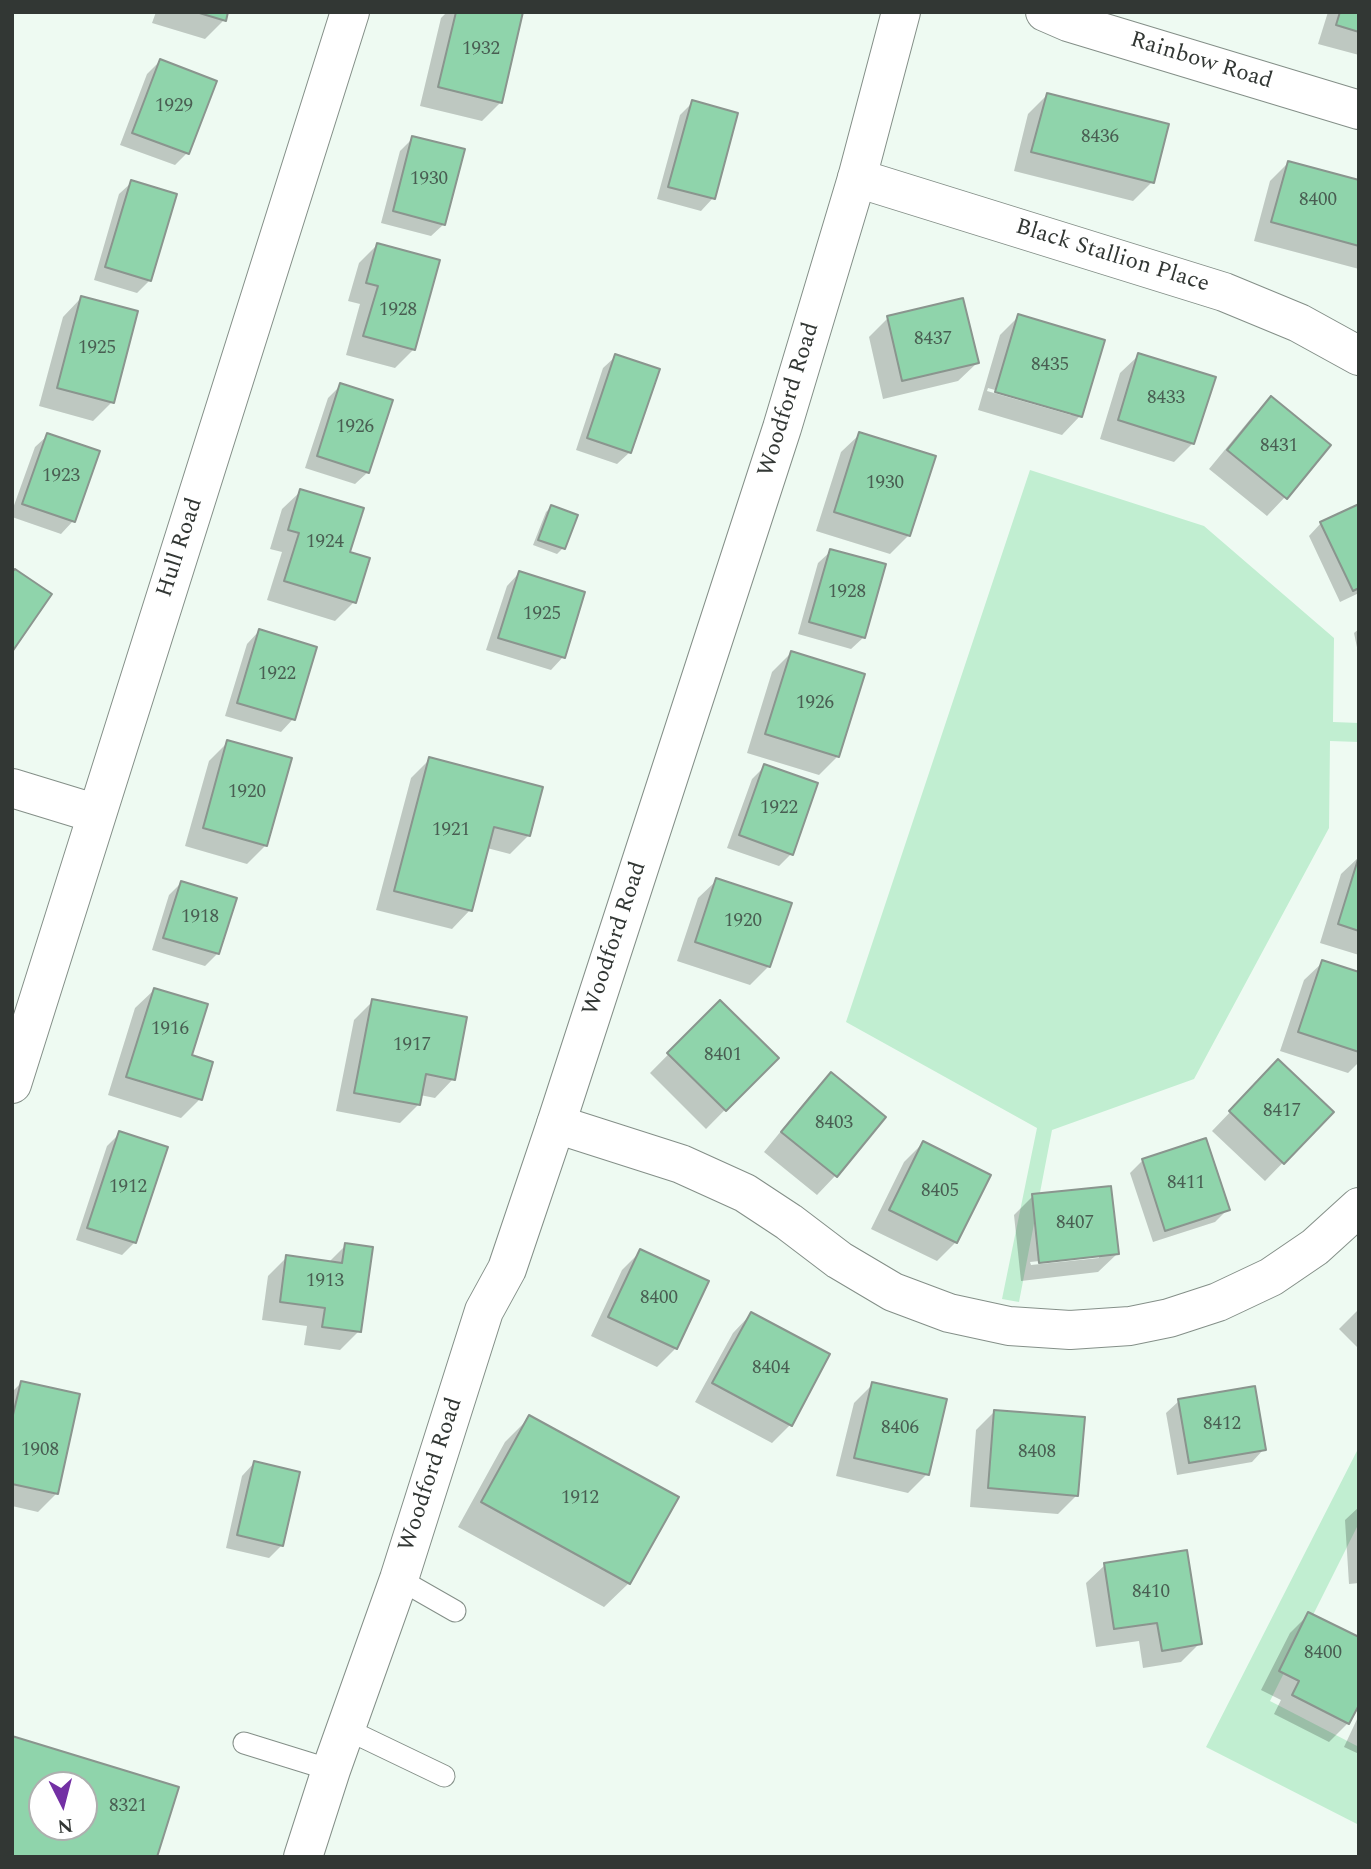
<!DOCTYPE html>
<style>
body{margin:0}
#map{position:relative;width:1371px;height:1869px;overflow:hidden;background:#eefaf2;font-family:Spectral,serif}
canvas{display:block}
.frame{position:absolute;inset:0;border:14px solid #323734;pointer-events:none}
.north{position:absolute;left:28px;top:1771px;width:70px;height:70px;box-sizing:border-box;background:#fff;border:2px solid #adafae;border-radius:50%;rotate:174deg;font-size:19px;font-weight:700;line-height:28px;text-align:center;color:#323734}
.north::after{content:'';display:block;margin:auto;width:24px;height:32px;background:#7330a4;clip-path:polygon(50% 0,100% 100%,50% 72%,0 100%)}
</style>
<div id="map">
<canvas width="1371" height="1869"></canvas>
<div class="frame"></div>
<div class="north">N</div>
</div>
<script>
const c = document.querySelector('canvas').getContext('2d');
c.lineJoin = 'round';
function fillPath(path, color) { c.fillStyle = color; c.fill(path, 'evenodd'); }
const toPath = rows => new Path2D(rows.map(r => 'M' + r).join(''));
function strokePath(path, color, width, dash) { c.strokeStyle = color; c.lineWidth = width; c.lineCap = dash ? 'butt' : 'round'; c.setLineDash(dash || []); c.stroke(path); }
function label(font, color, halo, rows, align = 'center') {
  c.font = font + ' Spectral,serif'; c.lineWidth = 5; c.setLineDash([]); c.textBaseline = 'middle'; c.strokeStyle = halo; c.fillStyle = color; for (const [text, x, y, turn = 0] of rows) {
    c.save(); c.translate(x, y); c.rotate((+turn || 0) * Math.PI / 180); c.textAlign = isNaN(turn) ? turn : align; if (halo) c.strokeText(text, 0, 0); c.fillText(text, 0, 0); c.restore();
  }
}
const green = toPath([
 [1030,470,1204,526,1334,638,1333,722,1359,723,1359,742,1330,741,1329,828,1194,1079,1052,1130,1019,1302,1002,1299,1037,1128,846,1022],
 [1359,1447,1359,1523,1270,1701,1359,1747,1359,1825,1206,1747]
]);
const shadow = toPath([
 [156,12,228,12,224,20,205,39,152,23],
 [447,12,517,12,501,102,482,121,420,106,441,18],
 [1328,12,1359,12,1359,55,1318,44],
 [160,61,187,153,175,165,120,145,147,74],
 [1047,95,1152,182,1133,201,1014,171,1028,114],
 [693,102,713,198,701,211,657,199,680,115],
 [413,138,444,224,431,236,381,223,400,151],
 [1289,162,1359,182,1359,269,1254,241,1270,181],
 [132,182,150,280,137,293,94,280,119,194],
 [377,245,438,261,413,350,395,368,346,355,360,304,348,301,359,263],
 [81,298,112,402,93,421,39,406,63,317],
 [1019,316,1080,416,1062,435,978,410,1000,335],
 [988,388,1071,412,1071,415,987,391],
 [888,318,977,363,958,381,883,399,869,337],
 [1139,355,1193,443,1174,462,1100,439,1120,373],
 [616,356,630,452,617,464,576,450,603,368],
 [341,385,368,472,355,484,305,468,328,398],
 [1271,398,1285,497,1267,516,1209,469,1252,417],
 [860,434,909,535,890,554,816,531,841,452],
 [48,435,73,521,61,534,12,517,12,511,35,447],
 [301,491,348,553,354,602,335,621,267,600,282,552,270,549,282,509],
 [1359,506,1359,593,1340,602,1309,536,1321,523],
 [551,507,576,516,563,548,557,554,533,545,546,512],
 [831,551,864,637,851,649,798,634,818,563],
 [519,573,583,593,563,657,551,670,486,650,507,586],
 [1359,629,1359,657,1354,633],
 [259,631,293,719,281,732,225,716,247,644],
 [791,653,838,756,819,775,747,753,772,672],
 [228,742,266,845,247,864,185,846,209,761],
 [430,759,529,835,510,854,487,848,470,910,452,929,376,910,411,778],
 [765,766,791,854,779,866,727,848,752,779],
 [1359,857,1359,955,1320,943,1341,874],
 [717,880,769,966,750,985,677,961,698,898],
 [181,883,234,900,217,954,205,966,152,950,169,895],
 [1323,962,1359,974,1359,1062,1348,1073,1280,1051,1304,980],
 [154,990,190,1057,200,1099,181,1118,108,1095,135,1008],
 [373,1001,453,1079,435,1098,420,1095,419,1104,400,1123,336,1111,354,1020],
 [720,1002,776,1058,706,1129,650,1073],
 [831,1074,884,1117,835,1176,817,1195,764,1152,812,1093],
 [1260,1081,1332,1112,1265,1181,1212,1131],
 [120,1133,135,1242,122,1255,76,1240,107,1146],
 [923,1143,956,1242,937,1261,871,1229,904,1162],
 [1143,1160,1228,1209,1215,1222,1153,1242,1130,1173],
 [1033,1196,1117,1254,1098,1272,1021,1281,1014,1215],
 [1099,1255,1099,1258,1031,1265,1030,1262],
 [346,1245,359,1331,340,1350,304,1345,307,1326,262,1320,268,1276,287,1257,328,1263],
 [641,1251,676,1348,657,1367,591,1336,622,1270],
 [1359,1309,1359,1349,1339,1329],
 [751,1314,790,1425,772,1443,695,1402,733,1333],
 [21,1383,57,1493,38,1512,12,1506,12,1392],
 [873,1384,927,1474,908,1493,836,1476,854,1403],
 [1179,1401,1264,1449,1252,1462,1177,1475,1166,1413],
 [995,1411,1077,1495,1058,1514,970,1507,976,1430],
 [530,1417,629,1583,604,1607,458,1527,505,1442],
 [254,1463,282,1545,269,1558,226,1548,242,1476],
 [1359,1507,1359,1583,1349,1584,1345,1520],
 [1105,1565,1200,1643,1181,1662,1143,1668,1139,1641,1096,1647,1086,1583],
 [1309,1614,1348,1723,1329,1742,1274,1714,1281,1700,1261,1690,1290,1633],
 [1359,1715,1359,1754,1344,1747]
]);
const building = toPath([
 [196,12,228,12,226,21,196,12],
 [456,12,523,12,502,103,438,87,456,12],
 [1340,12,1359,12,1359,32,1336,25,1340,12],
 [160,59,217,81,189,154,132,133,160,59],
 [1047,93,1169,124,1154,183,1031,152,1047,93],
 [692,100,738,113,715,199,668,187,692,100],
 [412,136,465,149,445,225,393,211,412,136],
 [1288,161,1359,180,1359,246,1271,222,1288,161],
 [131,180,177,194,151,281,105,267,131,180],
 [377,243,440,260,415,350,363,336,378,286,366,283,377,243],
 [81,296,138,311,114,403,57,388,81,296],
 [963,298,979,363,902,381,887,316,963,298],
 [1018,314,1105,340,1082,417,995,392,1018,314],
 [1138,353,1216,377,1194,444,1118,420,1138,353],
 [615,354,660,369,631,453,587,438,615,354],
 [340,383,393,400,369,473,317,456,340,383],
 [1271,396,1331,445,1287,499,1227,450,1271,396],
 [859,432,936,456,910,536,834,512,859,432],
 [47,433,100,451,75,522,22,504,47,433],
 [300,489,364,508,350,552,370,558,356,603,284,581,299,533,288,530,300,489],
 [1359,504,1359,588,1353,591,1320,522,1359,504],
 [551,505,578,515,565,549,538,540,551,505],
 [830,549,886,564,865,638,809,622,830,549],
 [15,569,52,594,12,652,12,572,15,569],
 [519,571,585,592,565,658,498,638,519,571],
 [259,629,317,647,295,720,237,703,259,629],
 [791,651,865,674,839,757,765,734,791,651],
 [227,740,292,758,267,846,203,828,227,740],
 [429,757,543,787,530,836,494,827,472,911,394,891,429,757],
 [764,764,818,783,793,855,739,835,764,764],
 [1359,856,1359,931,1338,924,1359,856],
 [716,878,792,903,770,967,695,942,716,878],
 [181,881,237,898,219,954,163,938,181,881],
 [1322,960,1359,972,1359,1052,1298,1032,1322,960],
 [154,988,208,1004,192,1055,213,1062,202,1100,126,1077,154,988],
 [372,999,467,1017,455,1080,426,1074,420,1105,354,1093,372,999],
 [720,1000,779,1058,726,1111,667,1053,720,1000],
 [1278,1059,1334,1112,1284,1164,1229,1111,1278,1059],
 [831,1072,886,1117,837,1177,781,1132,831,1072],
 [119,1131,168,1147,136,1243,87,1228,119,1131],
 [1206,1138,1230,1210,1165,1231,1142,1159,1206,1138],
 [923,1141,991,1175,957,1243,889,1210,923,1141],
 [1111,1186,1119,1254,1039,1263,1032,1194,1111,1186],
 [345,1243,373,1247,361,1332,322,1327,325,1308,280,1302,286,1255,342,1263,345,1243],
 [640,1249,709,1281,677,1349,608,1317,640,1249],
 [751,1312,830,1354,792,1426,712,1383,751,1312],
 [21,1381,80,1394,58,1494,12,1484,12,1419,21,1381],
 [872,1382,947,1399,929,1475,854,1458,872,1382],
 [1255,1386,1266,1450,1189,1463,1178,1399,1255,1386],
 [994,1410,1085,1417,1078,1496,988,1488,994,1410],
 [529,1415,679,1497,630,1584,481,1502,529,1415],
 [254,1461,300,1472,283,1546,237,1535,254,1461],
 [1187,1550,1202,1644,1162,1651,1157,1623,1114,1629,1104,1563,1187,1550],
 [1308,1612,1359,1637,1359,1705,1349,1724,1292,1695,1299,1681,1279,1671,1308,1612],
 [12,1736,179,1787,157,1857,12,1857,12,1736],
 [42,1785,84,1785,84,1827,42,1827,42,1785]
]);
const lane = toPath([
 [399,1579,455,1611],
 [346,1729,444,1776],
 [244,1743,331,1770]
]);
const street = toPath([
 [1045,12,1068,22,1359,110],
 [857,178,1224,292,1299,323,1359,356],
 [12,788,97,814],
 [12,1084,350,12],
 [556,1124,681,1164,745,1193,789,1222,839,1260,893,1292,949,1313,1009,1326,1070,1330,1130,1326,1169,1318,1218,1302,1271,1277,1315,1247,1359,1207]
]);
const secondary = toPath([
 [303,1857,331,1770,399,1579,484,1311,507,1269,556,1124,782,428,857,178,901,12]
]);
const numberNames = [
 ["1932",481,50],
 ["1929",174,107],
 ["8436",1100,138],
 ["1930",429,180],
 ["8400",1318,201],
 ["1928",398,311],
 ["8437",933,340],
 ["1925",97,349],
 ["8435",1050,366],
 ["8433",1166,399],
 ["1926",355,428],
 ["8431",1279,447],
 ["1923",61,477],
 ["1930",885,484],
 ["1924",325,543],
 ["1928",847,593],
 ["1925",542,615],
 ["1922",277,675],
 ["1926",815,704],
 ["1920",247,793],
 ["1922",779,809],
 ["1921",451,831],
 ["1918",200,918],
 ["1920",743,922],
 ["1916",170,1030],
 ["1917",412,1046],
 ["8401",723,1056],
 ["8417",1282,1112],
 ["8403",834,1124],
 ["8411",1186,1184],
 ["1912",128,1188],
 ["8405",940,1192],
 ["8407",1075,1224],
 ["1913",325,1282],
 ["8400",659,1299],
 ["8404",771,1369],
 ["8412",1222,1425],
 ["8406",900,1429],
 ["1908",40,1451],
 ["8408",1037,1453],
 ["1912",580,1499],
 ["8410",1151,1593],
 ["8400",1323,1654],
 ["8321",128,1807]
];
const streetNames = [
 ["Rainbow Road",1201,62,17],
 ["Black Stallion Place",1112,257,17],
 ["Woodford Road",790,400,-73],
 ["Hull Road",181,548,-72],
 ["Woodford Road",616,939,-72],
 ["Woodford Road",432,1475,-72]
];
fillPath(green, '#c1eed1');
fillPath(shadow, '#0003');
fillPath(building, '#8fd4ab');
strokePath(building, '#8a958e', 2);
strokePath(lane, '#848f88', 23);
strokePath(street, '#848f88', 40);
strokePath(secondary, '#848f88', 40);
strokePath(lane, '#fff', 21);
strokePath(street, '#fff', 38);
strokePath(secondary, '#fff', 38);
label('19px', '#495e52', null, numberNames);
label('23px', '#323734', '#fff', streetNames);
</script>
